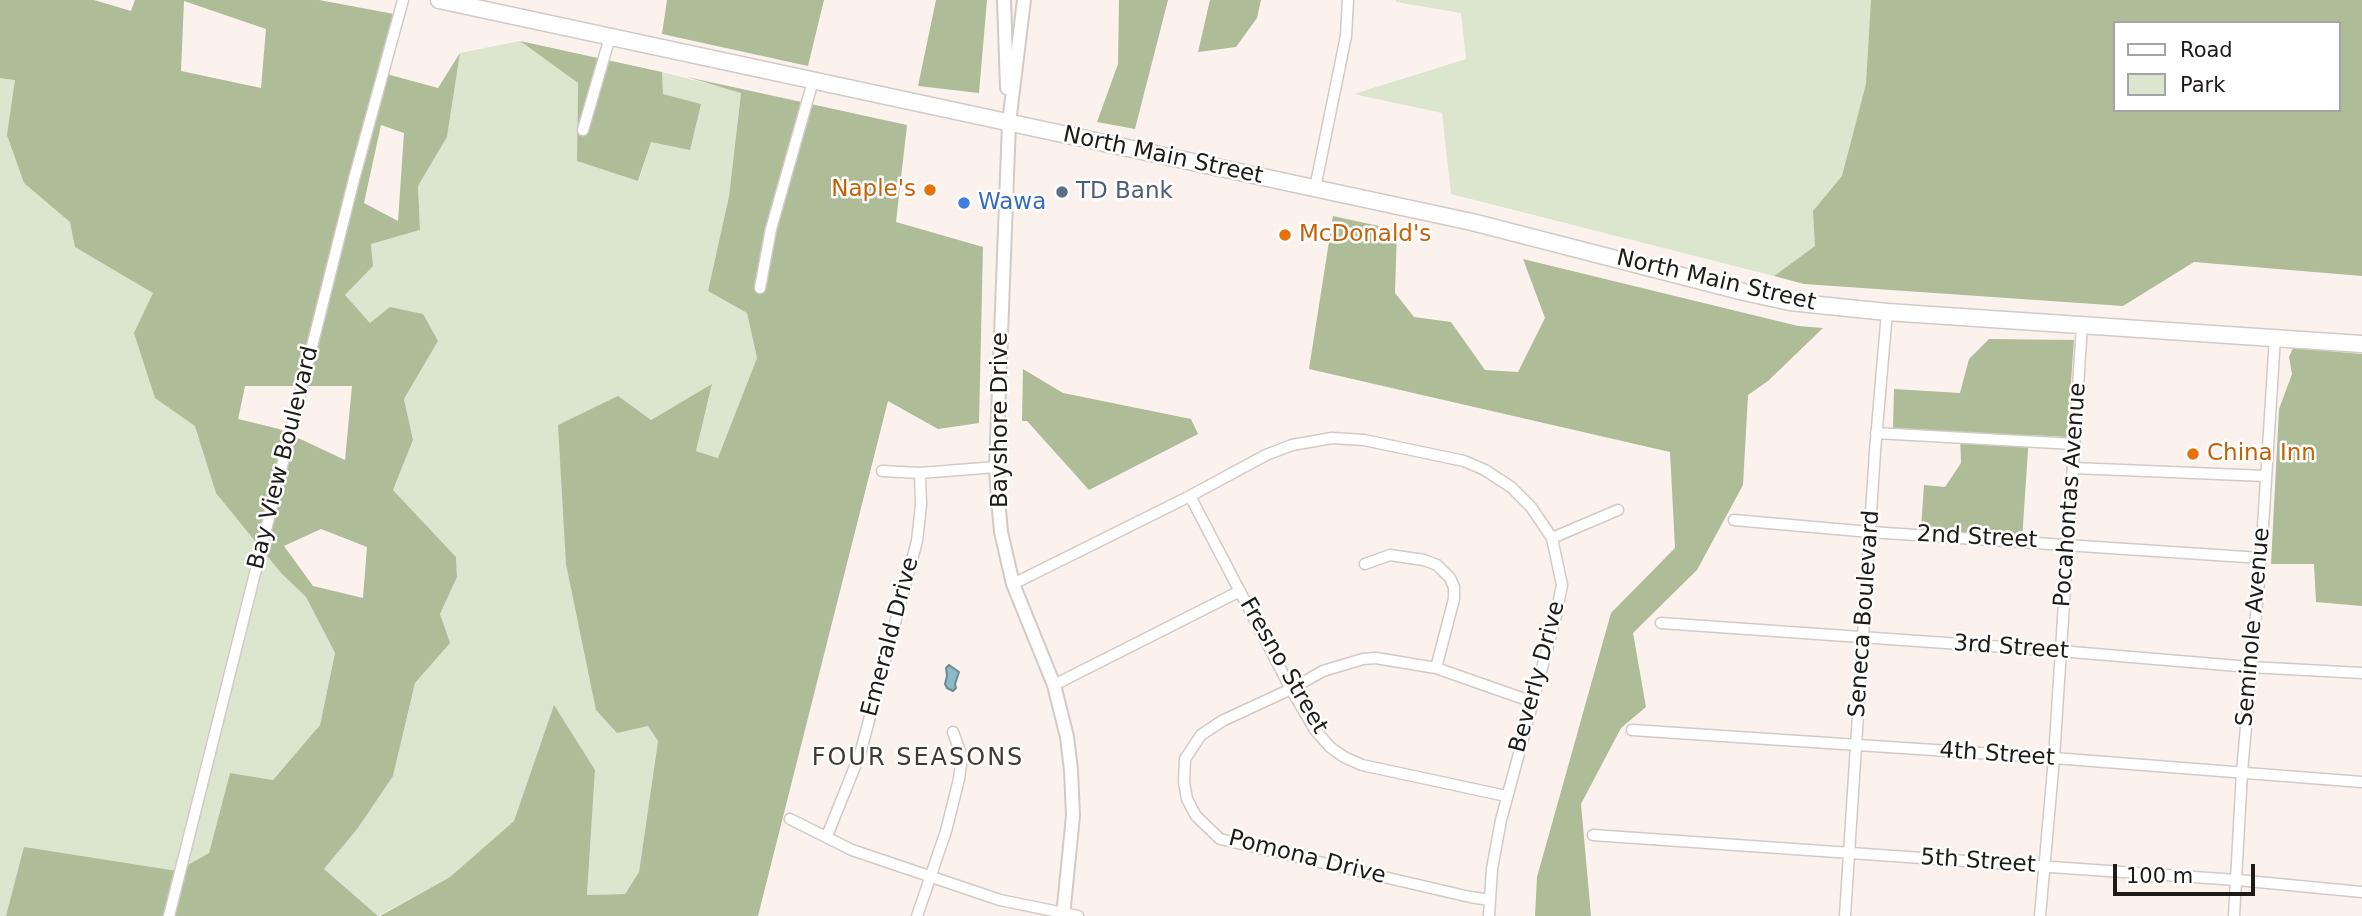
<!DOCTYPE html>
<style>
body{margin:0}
#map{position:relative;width:2362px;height:916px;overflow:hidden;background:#fbf2ee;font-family:"DejaVu Sans",sans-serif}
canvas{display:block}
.legend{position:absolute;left:2113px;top:21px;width:228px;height:91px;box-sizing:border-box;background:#fff;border:2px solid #a5a3a3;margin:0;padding:9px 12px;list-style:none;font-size:21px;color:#1d1a18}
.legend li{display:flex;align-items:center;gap:14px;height:35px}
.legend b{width:35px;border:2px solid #a5a3a3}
.scale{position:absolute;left:2113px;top:864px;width:142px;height:32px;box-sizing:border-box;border:4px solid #1d1a18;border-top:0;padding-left:9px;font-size:21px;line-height:24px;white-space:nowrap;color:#1d1a18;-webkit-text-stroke:5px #fff;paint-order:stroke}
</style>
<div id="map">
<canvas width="2362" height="916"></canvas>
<ul class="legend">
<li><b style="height:9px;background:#fff"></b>Road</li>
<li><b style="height:19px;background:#dce5ce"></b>Park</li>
</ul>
<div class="scale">100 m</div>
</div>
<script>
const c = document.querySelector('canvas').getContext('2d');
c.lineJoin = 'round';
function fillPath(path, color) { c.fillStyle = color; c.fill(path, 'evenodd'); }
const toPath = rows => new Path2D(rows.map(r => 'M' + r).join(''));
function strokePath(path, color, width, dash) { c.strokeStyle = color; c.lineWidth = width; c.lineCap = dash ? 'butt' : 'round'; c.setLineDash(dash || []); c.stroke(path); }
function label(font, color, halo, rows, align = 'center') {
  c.font = font + ' "DejaVu Sans",sans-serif'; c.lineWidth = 5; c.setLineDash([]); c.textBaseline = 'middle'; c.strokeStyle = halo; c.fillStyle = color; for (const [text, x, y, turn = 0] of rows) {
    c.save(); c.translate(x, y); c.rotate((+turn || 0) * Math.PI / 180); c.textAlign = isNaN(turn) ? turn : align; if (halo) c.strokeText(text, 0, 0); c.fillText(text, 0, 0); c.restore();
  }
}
const green = toPath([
 [1396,0,2362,0,2362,272,1815,238,1815,246,1774,276,1451,194,1442,113,1354,94,1466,59,1461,13,1396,2],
 [2115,23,2339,23,2339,110,2115,110],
 [0,37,252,90,174,411,192,423,245,386,238,419,279,429,253,538,281,573,306,597,335,653,320,725,273,780,230,773,209,853,177,871,160,916,0,916],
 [520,41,578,83,577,161,639,181,651,141,701,104,663,94,662,72,741,92,729,196,708,291,747,313,757,358,719,458,696,451,712,385,650,420,648,726,658,741,639,872,625,894,587,895,595,770,554,706,514,821,450,877,378,916,324,869,358,828,393,776,415,683,449,643,440,614,457,577,456,557,393,490,413,440,404,399,438,341,370,323,345,295,372,266,371,244,420,230,418,186,447,137,460,53]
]);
const forest = toPath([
 [0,0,94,0,131,11,135,0,319,0,394,14,383,73,438,88,460,53,447,137,418,186,420,230,371,244,373,266,345,295,370,323,390,307,423,314,438,341,404,399,413,440,393,490,456,557,457,577,440,614,450,643,415,683,393,776,358,828,324,869,378,916,6,916,24,847,177,871,209,853,230,773,273,780,320,725,335,653,306,597,281,573,216,493,195,426,155,398,134,333,153,293,75,247,70,222,24,183,7,135,15,80,0,78],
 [184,1,266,29,261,88,181,71],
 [381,125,404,133,398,221,364,203],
 [245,386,352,386,345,460,279,429,238,419],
 [321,529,367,547,363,598,313,586,284,546],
 [667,0,824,0,808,66,662,34],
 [936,0,987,0,979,93,918,86],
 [1119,0,1168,0,1135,129,1097,122,1118,64],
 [1210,0,1261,0,1257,18,1236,47,1198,52],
 [1871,0,2362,0,2362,276,2194,262,2123,306,1804,284,1774,276,1815,246,1813,211,1842,176,1866,84],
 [2115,23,2339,23,2339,110,2115,110],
 [520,41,662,72,663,94,701,104,690,150,651,142,638,181,577,161,578,83],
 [687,77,907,125,896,222,983,247,979,423,938,429,888,401,758,916,380,916,450,877,514,821,554,705,595,770,587,895,625,894,639,872,658,741,648,726,617,733,596,710,566,564,558,425,618,396,651,420,712,384,696,451,718,458,757,358,747,313,708,291,729,196,741,93],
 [1333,216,1397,230,1395,293,1414,317,1451,322,1485,370,1518,372,1545,318,1523,259,1798,326,1823,328,1768,381,1748,395,1743,485,1697,570,1633,633,1646,707,1621,728,1581,804,1591,916,1535,916,1537,877,1611,613,1675,548,1670,452,1309,369],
 [1989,339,2074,340,2067,437,2029,435,2022,540,1921,529,1924,485,1945,487,1961,463,1960,433,1893,428,1894,389,1960,393,1969,359],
 [2293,348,2362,354,2362,606,2316,602,2314,564,2271,564,2279,409,2292,374,2289,357],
 [1023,369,1063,393,1191,419,1198,434,1089,490,1027,421,1022,421]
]);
const water = toPath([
 [949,665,959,672,955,684,956,688,953,691,947,688,945,684,947,676,946,668,949,665]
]);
const minor = toPath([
 [583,130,610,37],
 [1315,188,1346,36,1348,0],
 [760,288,771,229,813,81],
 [1876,433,2074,444],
 [2074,468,2266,476],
 [882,471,920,473,996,467],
 [1190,496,1291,689,1315,730,1330,747,1344,757,1362,765,1506,796],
 [1734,520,1870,532,2261,558],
 [1552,538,1618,510],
 [1365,564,1390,555,1424,560,1437,565,1450,578,1454,587,1454,599,1436,668],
 [1013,584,1190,496,1266,455,1292,445,1332,438,1364,440,1464,461,1485,470,1511,487,1531,507,1552,538,1562,585,1555,620,1501,820,1492,869,1489,916],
 [1661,623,2060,651,2250,667,2362,673],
 [1054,685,1240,591],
 [1632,730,2054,758,2362,782],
 [790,819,852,850,1000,900,1078,916],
 [1593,835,2237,880,2362,892],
 [827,836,860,754,917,541,921,505,920,473],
 [1490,900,1470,897,1220,839,1196,816,1187,799,1184,782,1185,759,1201,735,1222,721,1291,689,1323,671,1363,659,1376,658,1436,668,1533,702],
 [169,916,354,179,403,0],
 [917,916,946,831,959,779,962,757,953,732],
 [1845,916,1875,451,1887,312],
 [2040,916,2054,758,2082,325],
 [2234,916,2242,772,2261,558,2275,337]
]);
const tertiary = toPath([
 [1004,0,1007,88],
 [1024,0,1009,123,996,467,998,499,1001,532,1013,584,1054,685,1067,737,1071,770,1073,816,1063,916]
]);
const trunk = toPath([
 [439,0,1472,222,1744,292,1790,302,1887,312,2362,344]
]);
const markers = [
 [930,190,7,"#e8710a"],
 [1062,192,7,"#5c6f8a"],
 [964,203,7,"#3f7fe0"],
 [1285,235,7,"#e8710a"],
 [2193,454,7,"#e8710a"]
];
const streetNames = [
 ["North Main Street",1163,156,12],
 ["North Main Street",1716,281,13],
 ["Bayshore Drive",1001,420,-90],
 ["Bay View Boulevard",284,458,-76],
 ["Pocahontas Avenue",2071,495,-86],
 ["2nd Street",1977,538,3],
 ["Seneca Boulevard",1865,614,-86],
 ["Seminole Avenue",2254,627,-85],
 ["Emerald Drive",891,637,-75],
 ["3rd Street",2011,648,4],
 ["Fresno Street",1283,666,60],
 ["Beverly Drive",1538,677,-75],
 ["4th Street",1997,755,4],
 ["Pomona Drive",1307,858,14],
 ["5th Street",1978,862,4]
];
const foodNames = [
 ["Naple's",916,190,"right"],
 ["McDonald's",1299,235],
 ["China Inn",2207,454]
];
const serviceNames = [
 ["TD Bank",1076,192]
];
const shopNames = [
 ["Wawa",978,203]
];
const neighbourhoodNames = [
 ["FOUR SEASONS",918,759]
];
fillPath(green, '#dce5ce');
fillPath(forest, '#aebc98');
fillPath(water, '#8dbac7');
strokePath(water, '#6b8a92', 2);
strokePath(minor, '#d2cac6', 13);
strokePath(tertiary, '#d2cac6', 16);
strokePath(trunk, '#d2cac6', 19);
strokePath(minor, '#fff', 10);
strokePath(tertiary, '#fff', 12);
strokePath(trunk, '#fff', 16);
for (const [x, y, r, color] of markers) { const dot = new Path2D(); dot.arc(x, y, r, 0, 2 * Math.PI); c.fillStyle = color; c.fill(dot); strokePath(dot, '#fff', 2.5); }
label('23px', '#1d1a18', '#fff', streetNames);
label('23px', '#c56008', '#fff', foodNames, 'left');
label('23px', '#4e5e75', '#fff', serviceNames, 'left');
label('23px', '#366cbe', '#fff', shopNames, 'left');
c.letterSpacing = '2px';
label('24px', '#403a36', '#fff', neighbourhoodNames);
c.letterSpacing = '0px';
</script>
